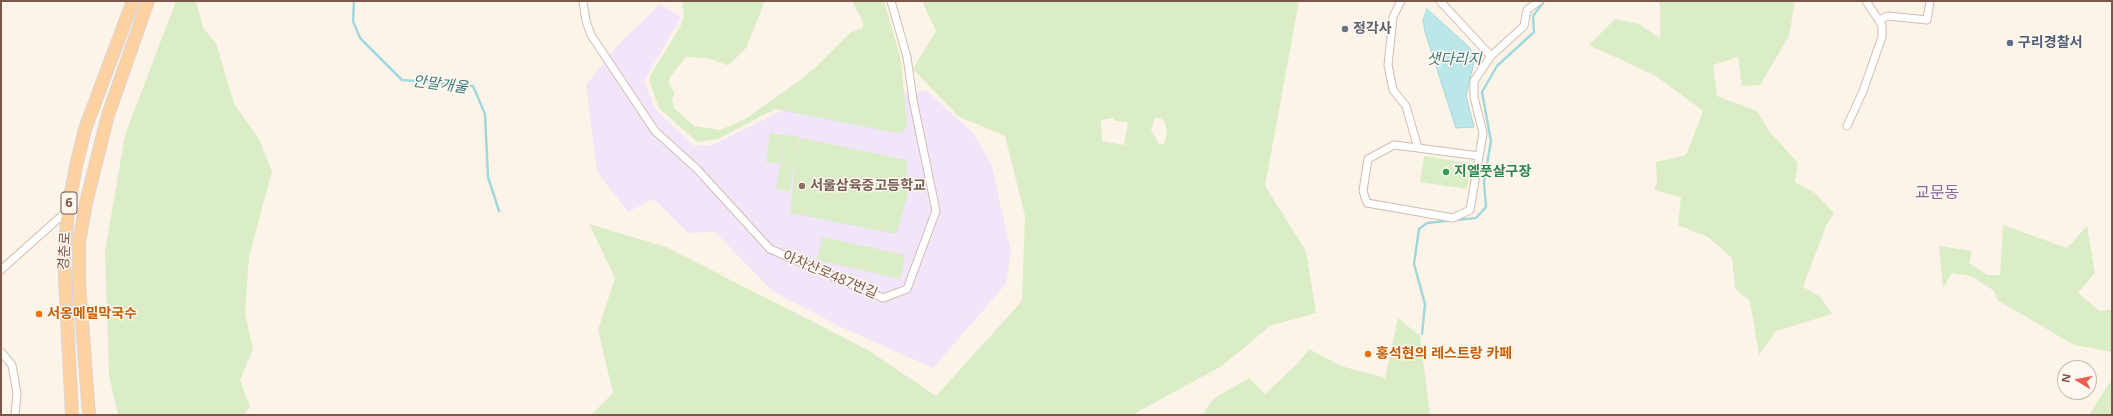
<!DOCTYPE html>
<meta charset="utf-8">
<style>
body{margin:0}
#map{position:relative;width:2113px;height:416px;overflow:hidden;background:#fdf4e9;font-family:"Open Sans",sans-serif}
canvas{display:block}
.frame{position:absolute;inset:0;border:2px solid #7a574b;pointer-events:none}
.north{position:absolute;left:2057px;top:360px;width:40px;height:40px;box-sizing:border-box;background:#fff8f1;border:1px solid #cab8af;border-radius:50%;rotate:280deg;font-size:11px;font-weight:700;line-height:16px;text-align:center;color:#7a574b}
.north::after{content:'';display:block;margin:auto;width:14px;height:18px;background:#ec5e4a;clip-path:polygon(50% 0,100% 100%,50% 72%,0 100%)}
</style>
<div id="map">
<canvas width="2113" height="416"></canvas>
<div class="frame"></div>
<div class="north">N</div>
</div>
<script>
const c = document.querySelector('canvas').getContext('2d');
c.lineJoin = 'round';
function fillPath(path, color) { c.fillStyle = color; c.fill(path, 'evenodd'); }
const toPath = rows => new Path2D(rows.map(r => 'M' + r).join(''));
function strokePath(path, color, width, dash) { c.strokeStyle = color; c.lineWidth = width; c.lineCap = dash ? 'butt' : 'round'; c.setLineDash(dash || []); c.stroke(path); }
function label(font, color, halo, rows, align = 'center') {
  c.font = font + ' "Open Sans","Noto Sans KR",sans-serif'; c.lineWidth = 3; c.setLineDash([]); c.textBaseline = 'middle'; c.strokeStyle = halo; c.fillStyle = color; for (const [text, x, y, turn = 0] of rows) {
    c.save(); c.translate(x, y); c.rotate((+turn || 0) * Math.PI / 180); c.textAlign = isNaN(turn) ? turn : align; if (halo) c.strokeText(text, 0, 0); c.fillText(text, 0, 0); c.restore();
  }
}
const education = toPath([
 [660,4,681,17,644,81,656,110,693,145,710,146,800,102,927,91,972,132,991,163,1011,251,1006,284,933,368,841,327,772,291,715,232,688,233,654,199,628,212,597,172,586,85,616,47]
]);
const green = toPath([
 [176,1,196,1,203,28,216,43,234,104,259,139,272,171,249,257,245,314,253,349,240,380,250,407,244,415,118,415,109,375,105,252,125,135],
 [682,1,765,1,746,48,732,62,727,65,707,58,686,57,670,77,669,83,675,94,672,99,674,108,694,126,720,130,745,119,800,80,816,67,850,33,863,27,863,22,852,1,884,1,901,60,907,125,904,131,897,133,775,109,718,139,697,142,659,108,650,83,650,76,681,25,684,15],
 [922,1,1299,1,1265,186,1306,251,1316,313,1270,326,1222,366,1132,415,591,415,613,393,598,330,615,278,589,224,666,247,868,350,936,396,1022,301,1025,216,1005,136,958,116,913,69,936,31],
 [1113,118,1115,121,1128,122,1124,145,1102,141,1101,120],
 [1155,118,1160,118,1165,122,1167,133,1164,144,1159,144,1151,130],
 [1658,1,1795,1,1789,36,1760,85,1742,86,1738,57,1713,65,1717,96,1757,111,1769,131,1798,163,1795,182,1815,193,1834,213,1826,226,1803,287,1820,296,1832,314,1776,331,1759,355,1750,301,1735,289,1732,258,1708,237,1678,225,1681,197,1654,190,1657,183,1656,162,1686,155,1703,111,1656,76,1589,45,1615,19,1639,24,1660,38,1660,7],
 [770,133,785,135,780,164,766,162],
 [785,135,800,137,798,153,801,138,907,160,907,199,896,234,790,213,795,167,781,164],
 [1424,156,1471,163,1467,189,1420,182],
 [780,165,794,167,790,191,776,189],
 [2003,225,2067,248,2087,226,2095,273,2078,293,2100,311,2112,309,2112,352,2074,345,1997,300,1994,291,1972,276,1952,273,1943,288,1939,246,1972,251,1969,263,1987,275,2000,275],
 [822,237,905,255,900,279,817,260],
 [1398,318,1420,336,1430,415,1202,415,1213,399,1249,378,1265,394,1298,363,1309,349,1341,366,1385,378],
 [2112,379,2112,415,2089,415]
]);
const water = toPath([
 [1427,9,1469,47,1475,58,1466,96,1474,127,1456,128,1425,32,1423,20,1427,9]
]);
const stream = toPath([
 [354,1,353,21,360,38,402,80,473,86,485,114,488,177,499,211],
 [1422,334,1425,304,1414,264,1419,229,1427,223,1476,218,1486,207,1484,182,1491,141,1482,92,1497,66,1534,32,1533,16,1543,3]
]);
const street = toPath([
 [583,1,586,21,591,35,655,131,697,169,770,249,883,298,907,289,936,211,913,100,907,57,891,1],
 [1401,1,1393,17,1388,65,1393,90,1406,106,1418,148,1394,145,1368,159,1363,191,1367,203,1453,218,1470,210,1483,133,1474,97,1474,81,1491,56,1524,26,1527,10,1539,1],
 [1440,1,1491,56],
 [1879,20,1888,16,1927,20,1930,1],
 [1847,126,1863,91,1882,37,1882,25,1866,1],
 [1418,148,1479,156],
 [1,270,68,210],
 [1,352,12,365,17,393,15,415]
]);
const primary = toPath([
 [72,415,64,258,68,210,76,166,85,129,133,1],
 [89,415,79,282,79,242,86,203,108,115,148,1]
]);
const markers = [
 [1345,29,4,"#6b7280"],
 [2010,43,4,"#5c6f8a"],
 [1446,172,4,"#2e9e5b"],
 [802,186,4,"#8d6e63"],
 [39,314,4,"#e8710a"],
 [1368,354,4,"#e8710a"]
];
const shields = [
 [69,203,16]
];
const shieldNames = [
 ["6",69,203]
];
const worshipNames = [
 ["정각사",1353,29]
];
const serviceNames = [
 ["구리경찰서",2018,43]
];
const leisureNames = [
 ["지엘풋살구장",1454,172]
];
const educationNames = [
 ["서울삼육중고등학교",810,186]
];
const streetNames = [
 ["경춘로",65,251,-87],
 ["아차산로487번길",830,275,23]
];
const foodNames = [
 ["서옹메밀막국수",47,314],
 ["홍석현의 레스트랑 카페",1376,354]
];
const waterNames = [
 ["샛다리지",1454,60],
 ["안말개울",440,85,7]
];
const quarterNames = [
 ["교문동",1937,193]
];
fillPath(education, '#f1e5fa');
fillPath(green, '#daedc6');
fillPath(water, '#bce7e9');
strokePath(water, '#a2d8db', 1);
strokePath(stream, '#a2d8db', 2.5);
strokePath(street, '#d3bcb0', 9);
strokePath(primary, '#dcd3d0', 14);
strokePath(street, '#fff', 7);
strokePath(primary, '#fed1a0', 12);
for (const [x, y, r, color] of markers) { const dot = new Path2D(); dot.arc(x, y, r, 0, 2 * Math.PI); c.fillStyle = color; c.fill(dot); strokePath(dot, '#fff8f1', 1.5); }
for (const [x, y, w] of shields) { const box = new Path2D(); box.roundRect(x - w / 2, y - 11, w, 22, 3); c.fillStyle = '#fff8f1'; c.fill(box); strokePath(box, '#7a574b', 1); }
label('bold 13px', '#7a574b', null, shieldNames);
label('bold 14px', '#5b616d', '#fff8f1', worshipNames, 'left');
label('bold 14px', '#4e5e75', '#fff8f1', serviceNames, 'left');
label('bold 14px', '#27864d', '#fff8f1', leisureNames, 'left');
label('bold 14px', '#785e54', '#fff8f1', educationNames, 'left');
label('14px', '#7a574b', '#fff8f1', streetNames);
label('bold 14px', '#c56008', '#fff8f1', foodNames, 'left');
label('italic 15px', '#3d7b7f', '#fff8f1', waterNames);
label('16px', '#85679d', '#fff8f1', quarterNames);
</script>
